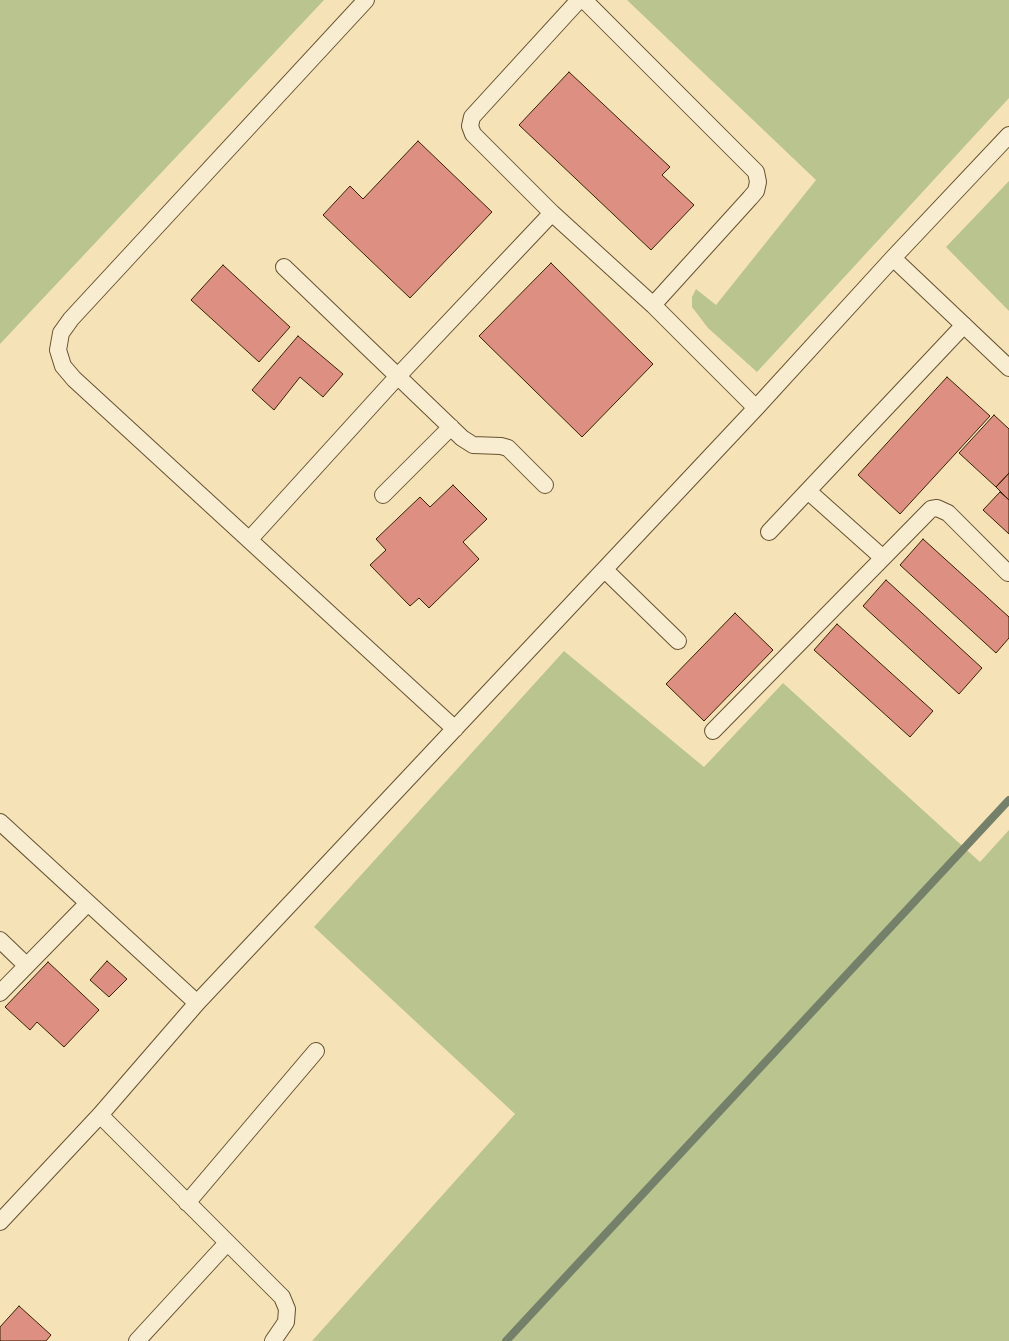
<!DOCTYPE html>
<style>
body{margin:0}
canvas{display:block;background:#f5e3b7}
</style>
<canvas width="1009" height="1341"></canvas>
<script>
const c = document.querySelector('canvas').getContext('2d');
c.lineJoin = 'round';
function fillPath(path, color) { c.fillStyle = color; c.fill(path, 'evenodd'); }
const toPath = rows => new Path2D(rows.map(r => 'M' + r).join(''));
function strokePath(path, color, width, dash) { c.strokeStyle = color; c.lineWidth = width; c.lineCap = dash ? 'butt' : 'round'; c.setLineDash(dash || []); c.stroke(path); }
const green = toPath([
 [0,0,324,0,0,344],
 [627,0,1009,0,1009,98,757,372,708,328,692,307,692,297,696,289,716,305,816,180],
 [1009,181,1009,311,946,247],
 [564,651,704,767,783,683,980,862,1009,830,1009,1341,312,1341,515,1114,314,927]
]);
const stream = toPath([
 [506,1341,1009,800]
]);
const building = toPath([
 [569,72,670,167,662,175,694,205,651,250,519,125,569,72],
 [418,141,492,212,410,298,323,215,350,186,363,199,418,141],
 [551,263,653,364,582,437,479,336,551,263],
 [223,265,290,327,259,362,191,300,223,265],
 [298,336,343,374,323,397,300,377,274,410,252,390,298,336],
 [947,377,990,416,900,514,858,475,947,377],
 [994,415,1009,429,1009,473,996,487,959,453,994,415],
 [1009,473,1009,500,996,487,1009,473],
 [453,485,487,519,463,542,479,559,429,608,419,598,410,606,370,565,386,550,376,539,420,497,430,507,453,485],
 [1000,492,1009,500,1009,534,983,510,1000,492],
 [923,539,1009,617,1009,638,996,653,900,565,923,539],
 [886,580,982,668,959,694,863,606,886,580],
 [735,613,773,650,704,721,666,684,735,613],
 [837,624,933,711,910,737,814,650,837,624],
 [107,961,127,979,109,997,90,980,107,961],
 [48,962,99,1010,64,1047,37,1022,30,1030,5,1007,48,962],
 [19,1306,51,1335,46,1341,0,1341,0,1327,19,1306]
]);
const service = toPath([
 [366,0,71,319,61,333,58,350,63,366,74,379,455,729],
 [579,0,472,117,470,126,473,134,552,213,653,305,756,408],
 [584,0,756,172,758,182,756,191,750,198,653,305],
 [893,258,1009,368],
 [284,267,462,438,473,445,501,446,508,448,545,485],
 [808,491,883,558],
 [383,495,451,427],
 [769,532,964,325],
 [249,540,398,376,552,213],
 [605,570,678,641],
 [713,731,931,509,937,508,948,513,1008,573],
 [0,822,197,1003],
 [0,940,26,965],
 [0,993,88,903],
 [100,1115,282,1297,287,1309,286,1322,273,1341],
 [187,1203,316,1051],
 [0,1222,100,1115,197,1003,756,408,893,258,1009,135],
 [137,1341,227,1243]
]);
fillPath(green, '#bac48f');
strokePath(stream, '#748069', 8);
fillPath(building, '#dd9082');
strokePath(building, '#372203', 1);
strokePath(service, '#665230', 18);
strokePath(service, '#f8edd0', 16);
</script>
